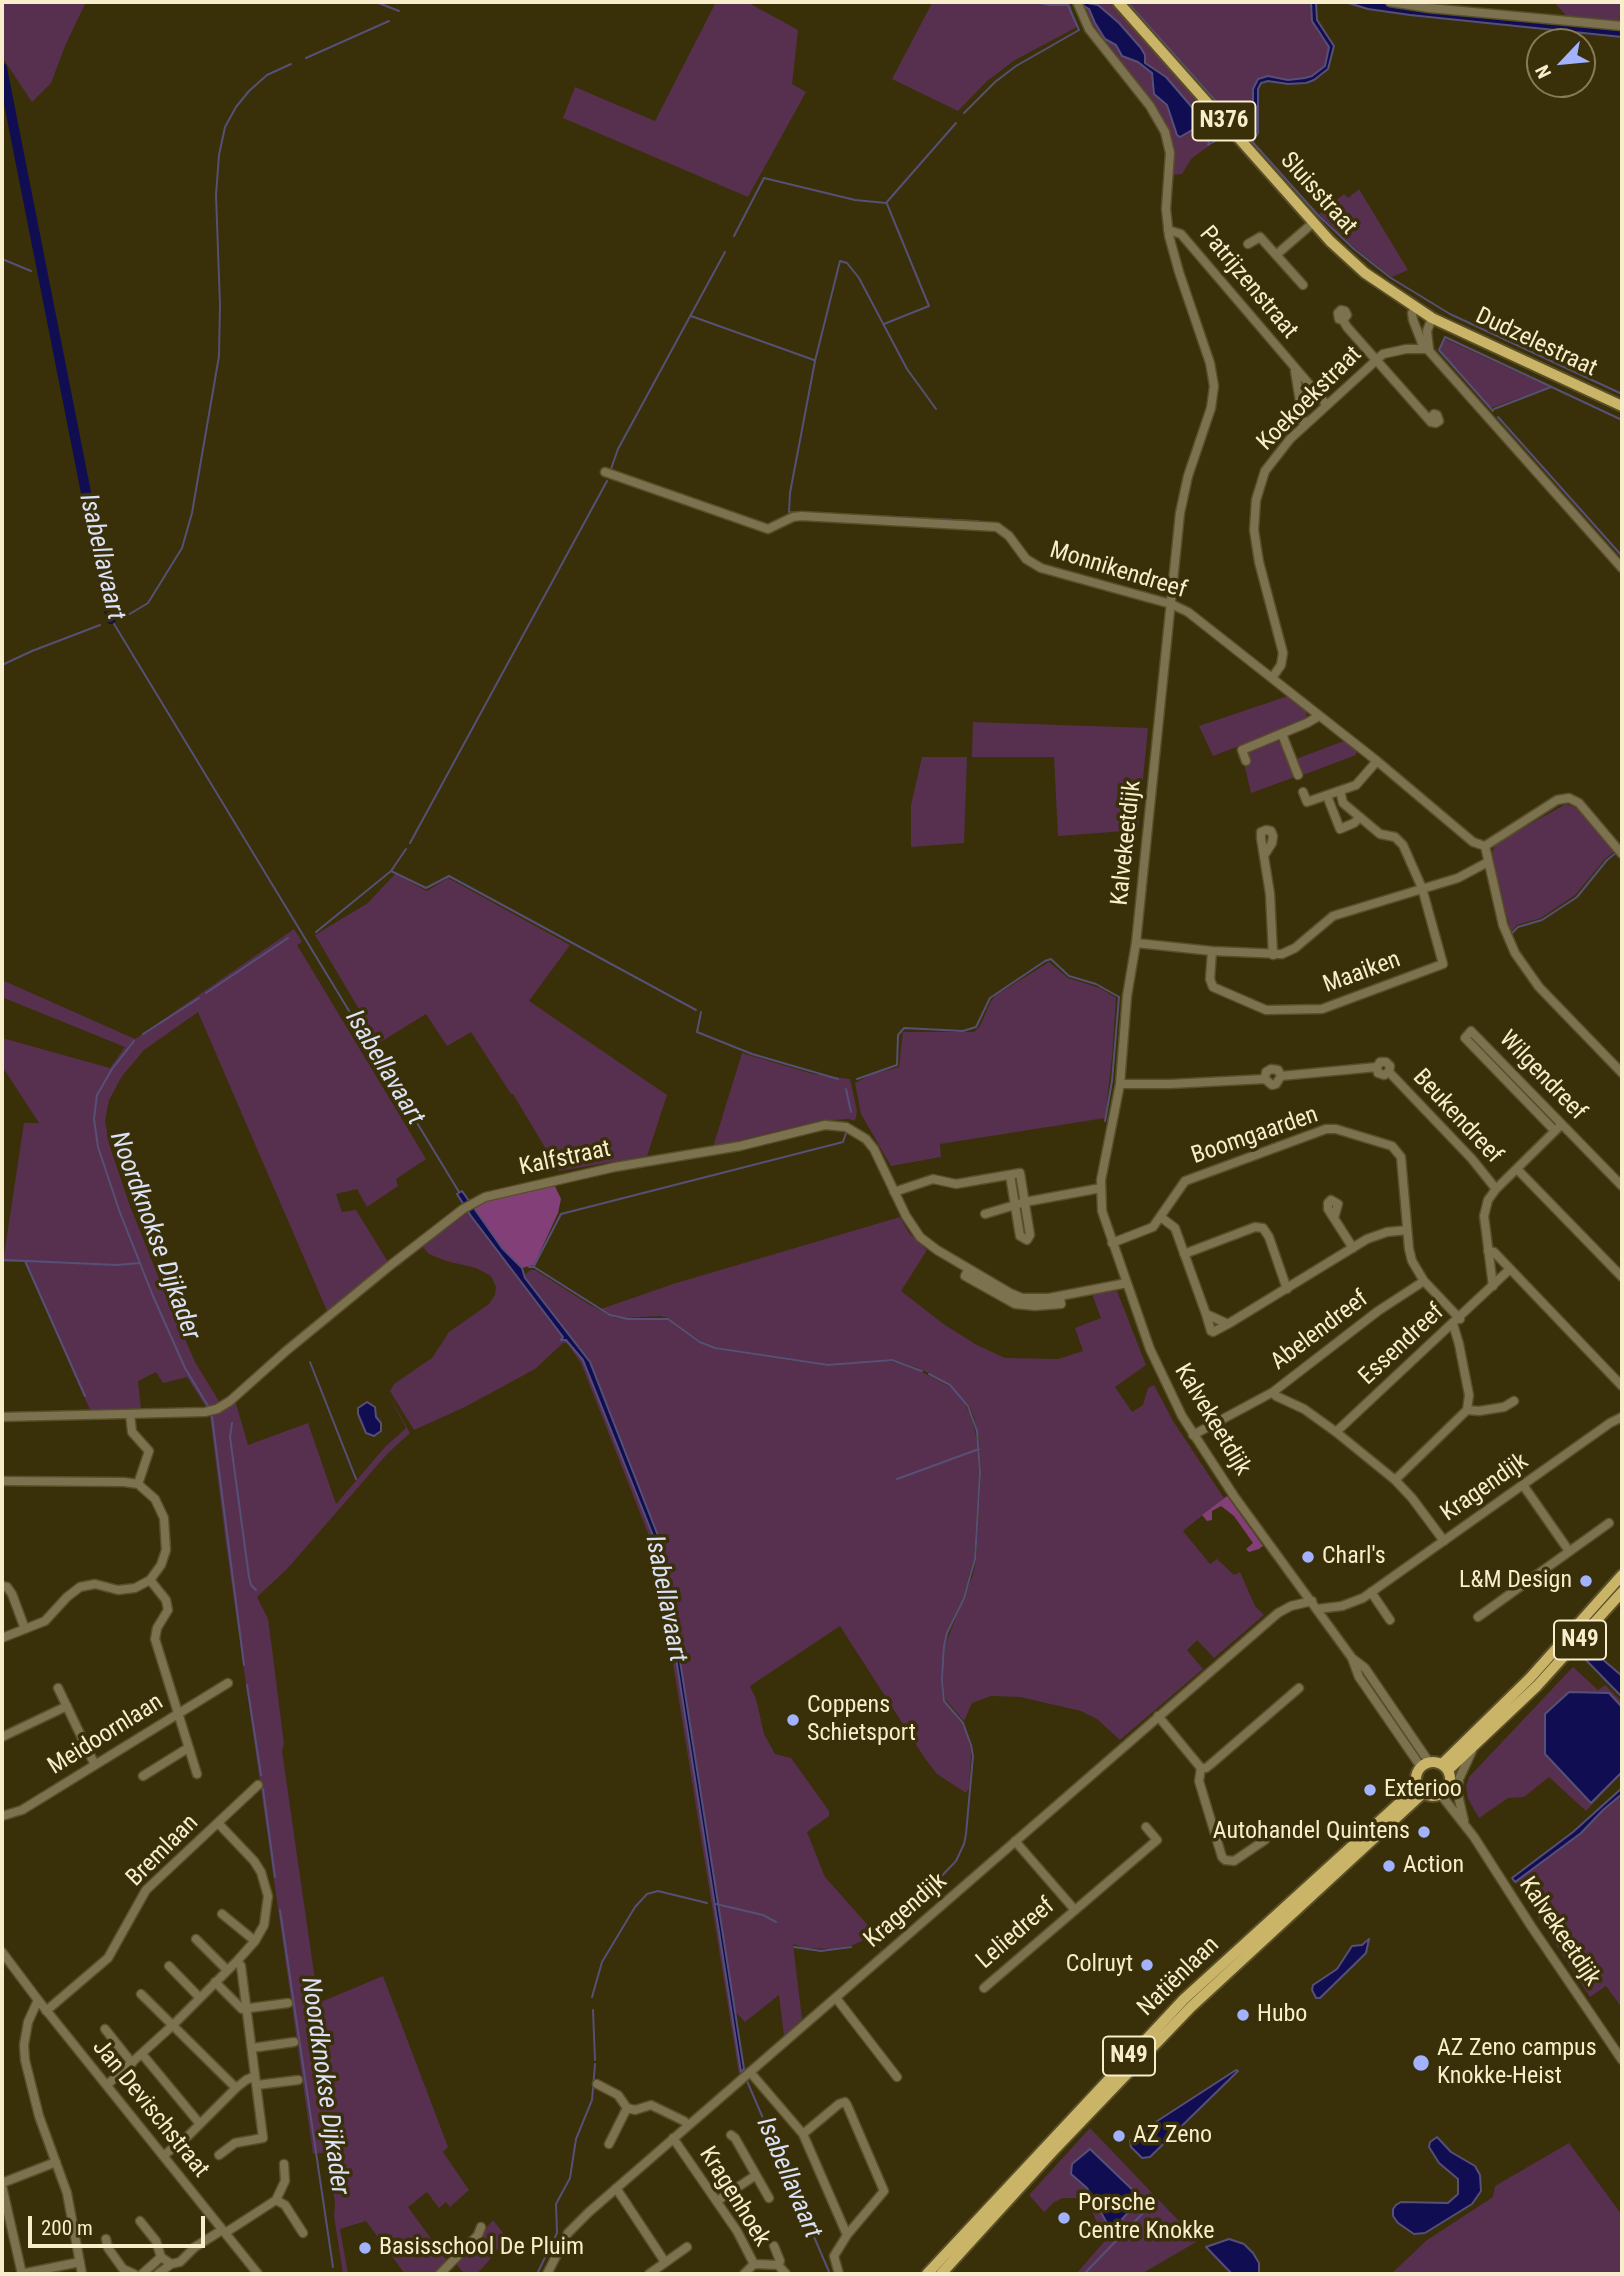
<!DOCTYPE html>
<meta charset="utf-8">
<style>
body{margin:0}
#map{position:relative;width:1624px;height:2276px;overflow:hidden;background:#392f08;font-family:"Roboto Condensed",sans-serif}
canvas{display:block}
.frame{position:absolute;inset:0;border:4px solid #f8eecb;pointer-events:none}
.north{position:absolute;left:1526px;top:28px;width:70px;height:70px;box-sizing:border-box;background:#392f08;border:2px solid #857b56;border-radius:50%;rotate:244deg;font-size:19px;font-weight:700;line-height:28px;text-align:center;color:#f8eecb}
.north::after{content:'';display:block;margin:auto;width:24px;height:32px;background:#a2b2fd;clip-path:polygon(50% 0,100% 100%,50% 72%,0 100%)}
.scale{position:absolute;left:28px;top:2216px;width:177px;height:32px;box-sizing:border-box;border:4px solid #f8eecb;border-top:0;padding-left:9px;font-size:21px;line-height:24px;white-space:nowrap;color:#f8eecb;-webkit-text-stroke:5px #392f08;paint-order:stroke}
</style>
<div id="map">
<canvas width="1624" height="2276"></canvas>
<div class="frame"></div>
<div class="north">N</div>
<div class="scale">200 m</div>
</div>
<script>
const c = document.querySelector('canvas').getContext('2d');
c.lineJoin = 'round';
function fillPath(path, color) { c.fillStyle = color; c.fill(path, 'evenodd'); }
const toPath = rows => new Path2D(rows.map(r => 'M' + r).join(''));
function strokePath(path, color, width, dash) { c.strokeStyle = color; c.lineWidth = width; c.lineCap = dash ? 'butt' : 'round'; c.setLineDash(dash || []); c.stroke(path); }
function label(font, color, halo, rows, align = 'center') {
  c.font = font + ' "Roboto Condensed",sans-serif'; c.lineWidth = 7; c.setLineDash([]); c.textBaseline = 'middle'; c.strokeStyle = halo; c.fillStyle = color; for (const [text, x, y, turn = 0] of rows) {
    c.save(); c.translate(x, y); c.rotate((+turn || 0) * Math.PI / 180); c.textAlign = isNaN(turn) ? turn : align; if (halo) c.strokeText(text, 0, 0); c.fillText(text, 0, 0); c.restore();
  }
}
const green = toPath([
 [2,2,86,2,65,46,51,83,32,102,2,57],
 [716,2,747,2,798,30,792,84,806,92,748,197,563,118,575,87,655,121],
 [930,2,1069,2,1077,27,1015,60,987,81,958,111,892,79,932,3],
 [1080,2,1109,2,1224,129,1225,134,1192,158,1182,174,1173,175,1172,143,1161,115,1098,37,1089,25],
 [1083,2,1098,5,1119,23,1141,48,1145,63,1166,77,1196,112,1215,140,1210,142,1199,126,1180,136,1177,135,1167,105,1154,94,1152,73,1138,62,1122,56,1116,45,1105,39,1092,17,1089,9],
 [1128,2,1311,2,1310,9,1317,31,1329,47,1327,60,1325,66,1317,73,1305,78,1288,80,1268,76,1258,80,1251,138],
 [1554,2,1622,2,1622,24,1568,18],
 [1359,189,1408,270,1392,277,1355,248,1319,214,1344,194,1348,198],
 [1445,339,1549,387,1491,408,1442,354,1440,346],
 [1291,695,1307,710,1306,720,1213,756,1199,726],
 [973,722,1148,728,1138,830,1058,836,1054,757,972,757],
 [1276,740,1282,745,1295,777,1251,793,1244,763,1247,752],
 [1344,741,1357,750,1356,755,1300,776,1293,760],
 [922,757,967,757,964,843,911,847,911,805],
 [1566,804,1577,808,1608,842,1614,852,1605,859,1575,895,1541,918,1517,925,1511,932,1494,869,1492,853,1496,843],
 [395,874,427,891,448,878,570,945,529,1001,667,1095,647,1156,559,1171,513,1094,511,1094,471,1032,447,1046,426,1014,379,1043,315,935,368,903],
 [294,929,302,942,297,945,426,1159,396,1179,398,1186,367,1207,357,1189,336,1194,342,1212,356,1210,388,1262,327,1311,198,1012,144,1050,122,1076,109,1100,105,1120,109,1144,130,1206,164,1291,195,1362,220,1403,206,1407,187,1377,163,1383,156,1372,138,1381,141,1409,90,1410,25,1262,3,1262,24,1123,39,1123,2,1066,2,1038,110,1068,125,1047,4,998,2,1001,2,980,135,1039],
 [1049,962,1068,978,1100,988,1116,998,1112,1057,1105,1118,940,1144,941,1157,891,1166,861,1114,855,1083,870,1075,899,1067,903,1032,974,1032,980,1026,990,1003,995,996],
 [742,1053,813,1074,850,1079,857,1111,855,1121,849,1119,819,1121,713,1147],
 [467,1210,549,1320,583,1360,656,1543,663,1575,741,2072,739,2074,655,1551,581,1363,567,1343,563,1343,535,1369,465,1407,414,1430,390,1391,394,1384,432,1358,449,1332,489,1304,495,1295,496,1287,491,1276,476,1268,446,1261,429,1254,423,1247,398,1267,398,1263],
 [900,1217,909,1233,927,1250,901,1291,942,1323,975,1344,1005,1358,1058,1359,1083,1351,1075,1328,1101,1318,1092,1294,1117,1291,1146,1365,1115,1387,1132,1412,1143,1405,1148,1388,1154,1385,1173,1421,1224,1498,1183,1531,1210,1564,1217,1559,1234,1575,1240,1572,1255,1606,1264,1615,1214,1658,1197,1640,1187,1650,1203,1669,1120,1740,1097,1719,1081,1711,1020,1697,991,1696,972,1703,964,1721,945,1699,943,1680,945,1645,973,1575,976,1559,981,1473,979,1439,974,1417,969,1405,950,1385,919,1368,892,1359,828,1365,715,1347,701,1341,668,1318,660,1316,623,1318,610,1314,581,1298,540,1270,601,1309,673,1284],
 [530,1270,535,1270,590,1305,615,1318,667,1319,700,1342,715,1349,828,1366,886,1361,898,1363,918,1370,952,1388,963,1400,972,1418,977,1441,979,1473,974,1558,963,1597,946,1633,941,1680,944,1701,965,1728,970,1746,971,1756,969,1788,966,1793,937,1774,926,1760,840,1626,750,1686,756,1699,764,1734,775,1754,791,1758,829,1811,829,1816,807,1832,825,1877,873,1931,882,1950,870,1937,853,1945,831,1949,805,1948,793,1944,802,2019,784,2036,779,1995,745,2022,734,2010,719,1907,722,1906,718,1903,662,1546,590,1362,525,1278,525,1275],
 [387,1392,410,1433,388,1453,287,1569,257,1597,268,1619,272,1649,284,1744,282,1751,318,2001,316,2001,316,2004,383,1976,448,2147,443,2152,469,2190,450,2207,446,2202,439,2208,427,2192,408,2207,448,2262,437,2274,405,2274,366,2221,340,2229,348,2274,343,2274,334,2216,335,2203,328,2152,313,2154,226,1544,210,1416,220,1413,235,1400,248,1445,308,1423,336,1504,385,1447,406,1428],
 [1573,1667,1598,1690,1605,1685,1622,1702,1622,1773,1586,1811,1549,1777,1524,1797,1508,1798,1479,1818,1468,1799,1466,1786,1469,1777],
 [1622,1794,1622,2008,1606,1986,1590,1997,1515,1882,1568,1843],
 [1090,2128,1198,2241,1141,2274,1076,2274,1110,2235,1098,2225,1091,2209,1083,2201,1074,2198,1063,2198,1054,2202,1044,2212,1029,2195],
 [1569,2143,1622,2215,1622,2274,1391,2274,1427,2240,1493,2197,1495,2186],
 [493,2220,506,2237,492,2257,477,2274,465,2274,455,2263]
]);
const forest = toPath([
 [554,1184,561,1199,558,1213,534,1265,522,1268,502,1248,472,1207,480,1202],
 [1227,1496,1263,1546,1259,1549,1249,1552,1246,1549,1253,1543,1234,1516,1221,1506,1212,1511,1212,1520,1207,1521,1202,1515]
]);
const water = toPath([
 [1082,2,1098,5,1119,23,1141,48,1145,55,1145,63,1166,77,1196,112,1215,141,1208,145,1210,139,1199,126,1180,137,1177,135,1167,105,1154,94,1152,73,1138,62,1122,56,1116,45,1105,39,1095,23,1089,9,1084,6,1082,2],
 [1311,2,1316,2,1317,20,1334,46,1328,69,1314,80,1306,83,1288,84,1268,81,1261,83,1258,89,1258,133,1252,143,1249,140,1253,131,1253,89,1258,79,1268,76,1288,80,1305,78,1312,76,1325,66,1329,47,1312,21,1311,2],
 [1345,2,1380,2,1435,11,1622,30,1622,37,1410,15,1368,9,1345,2],
 [462,1191,502,1248,522,1268,525,1278,590,1362,662,1546,744,2069,741,2072,663,1575,656,1543,583,1360,566,1340,561,1340,563,1337,471,1216,457,1194,462,1191],
 [367,1402,375,1407,376,1417,381,1423,381,1431,374,1436,366,1433,358,1414,358,1408,367,1402],
 [1593,1651,1622,1676,1622,1697,1584,1658,1593,1651],
 [1569,1692,1609,1693,1622,1707,1622,1772,1591,1803,1545,1754,1545,1714,1569,1692],
 [1622,1788,1622,1794,1603,1810,1581,1833,1515,1882,1512,1878,1573,1832,1622,1788],
 [1369,1939,1366,1953,1320,1998,1316,1998,1312,1990,1313,1985,1337,1969,1352,1946,1362,1945,1369,1939],
 [1236,2070,1238,2071,1150,2157,1142,2158,1131,2147,1130,2141,1134,2136,1236,2070],
 [1437,2137,1451,2152,1475,2166,1480,2175,1481,2191,1472,2204,1425,2233,1414,2234,1398,2223,1393,2216,1393,2209,1396,2205,1401,2202,1448,2203,1458,2194,1458,2179,1439,2163,1429,2147,1430,2142,1437,2137],
 [1090,2149,1141,2198,1116,2226,1107,2223,1087,2188,1071,2174,1072,2164,1090,2149],
 [1229,2239,1244,2244,1253,2253,1259,2263,1259,2274,1232,2274,1206,2247,1229,2239]
]);
const stream = toPath([
 [376,2,399,11],
 [1128,3,1318,215,1354,249,1391,278,1450,314,1622,394],
 [306,58,389,21],
 [964,113,995,82,1016,66,1079,30,1068,5,1049,5,1036,2],
 [734,236,764,178,855,200,886,203,956,123],
 [2,259,31,271],
 [691,316,814,360],
 [884,324,929,306,887,204],
 [1494,409,1551,387],
 [1493,411,1439,350,1445,337,1622,420],
 [1498,417,1622,556],
 [611,469,618,449,725,252],
 [798,513,789,512,790,493,815,361,840,261,847,263,859,278,907,369,936,409],
 [856,515,978,521],
 [123,618,148,603,182,548,192,513,219,356,220,305,216,195,219,155,225,127,236,107,249,91,267,75,291,64],
 [111,619,459,1192],
 [2,665,32,651,100,625],
 [410,843,607,481],
 [391,871,426,888,449,876,696,1010],
 [316,932,391,871,406,849],
 [1512,933,1518,927,1542,920,1577,897,1607,860,1616,853],
 [206,993,288,938],
 [701,1012,697,1032,752,1054,838,1079],
 [143,1034,199,998],
 [134,1041,112,1069,97,1095,94,1119,98,1147,119,1210,153,1296,185,1368,208,1406],
 [857,1079,897,1065,898,1035,904,1028,963,1031,976,1027,990,998,1045,961,1051,959,1069,976,1096,984,1119,997,1112,1081,1105,1121],
 [846,1089,851,1112],
 [5,1260,117,1265,140,1263],
 [25,1261,85,1396],
 [534,1266,561,1214,843,1142,846,1133],
 [529,1267,534,1267,610,1315,628,1319,668,1319,700,1342,715,1348,828,1365,892,1360,922,1371],
 [310,1362,356,1479],
 [929,1374,950,1385,968,1406,977,1431,980,1472,975,1559,964,1598,947,1633,944,1646,942,1680,944,1701,963,1723,971,1745,973,1756,966,1834,964,1844,956,1861,933,1885],
 [212,1417,244,1665],
 [232,1423,230,1437,249,1577,251,1585,256,1590],
 [897,1479,979,1449],
 [247,1685,261,1775],
 [263,1789,275,1877],
 [716,1904,763,1915,776,1922],
 [280,1910,333,2267],
 [794,1947,821,1951,851,1947],
 [592,1997,602,1962,635,1907,647,1894,658,1891,707,1903],
 [593,2010,595,2060],
 [747,2081,830,2274],
 [537,2274,557,2233,556,2204,570,2178,576,2139,592,2100,595,2064],
 [1084,2274,1143,2213,1141,2210]
]);
const river = toPath([
 [2,68,111,619]
]);
const minor = toPath([
 [1077,2,1089,29,1150,106,1165,132,1170,153,1166,209,1169,236,1179,272,1210,363,1214,386,1211,408,1188,476,1180,513,1136,943,1127,996,1120,1084,1101,1180,1102,1211,1150,1349,1182,1416,1234,1496,1352,1658,1365,1668,1429,1762],
 [1390,2,1429,8,1622,26],
 [1168,230,1181,234,1327,405],
 [1248,244,1260,237,1303,285],
 [1276,255,1314,222],
 [1415,308,1412,313,1413,320,1422,343,1622,568],
 [1343,320,1347,315,1345,311,1341,310,1338,313,1339,319,1343,320,1347,327,1431,422,1436,423,1439,421,1437,415,1434,414,1430,418],
 [1429,349,1427,331,1432,318],
 [1295,371,1304,426],
 [605,472,768,529,793,517,801,516,997,527,1009,536,1026,559,1041,568,1171,604,1188,612,1377,761,1473,842,1485,846],
 [1272,678,1281,665,1283,653,1259,562,1254,530,1256,500,1265,471,1290,439,1383,354,1406,349,1429,349],
 [1282,734,1298,775],
 [1246,761,1242,750,1307,723,1319,716],
 [1303,792,1307,802,1356,785,1377,761],
 [1327,796,1340,829,1354,823,1360,817],
 [1485,846,1503,925,1515,953,1539,987,1622,1073],
 [1485,846,1557,800,1569,798,1579,803,1622,854],
 [1265,854,1272,843,1273,836,1271,831,1266,830,1261,832,1261,838,1270,894,1273,955],
 [1136,943,1212,951,1282,954,1295,948,1333,916,1458,878,1488,862],
 [1212,951,1210,979,1213,987,1266,1010,1322,1009,1443,964,1422,888,1403,845,1395,837,1380,834,1343,803,1340,791],
 [1389,1072,1384,1075,1378,1073,1377,1067,1380,1062,1386,1062,1390,1066,1389,1072,1472,1159,1496,1189],
 [1281,1076,1377,1067],
 [1120,1084,1170,1084,1265,1079,1272,1085,1276,1084,1281,1076,1278,1070,1271,1069,1266,1072,1265,1079],
 [1555,1131,1465,1038,1471,1031,1622,1186],
 [1517,1169,1622,1277],
 [894,1192,933,1179,956,1184,1020,1173,1030,1235,1027,1240,1020,1236,1010,1175],
 [985,1214,1025,1202,1101,1188],
 [1162,1218,1175,1228,1206,1314,1228,1324,1367,1239,1387,1232,1407,1230],
 [1334,1218,1338,1204,1331,1200,1328,1203,1328,1209,1353,1248],
 [1112,1243,1153,1227,1185,1181,1326,1129,1336,1129,1392,1146,1401,1157,1409,1249,1412,1261,1424,1281],
 [1488,1251,1494,1252,1622,1386],
 [1184,1254,1255,1227,1263,1228,1269,1237,1287,1289],
 [969,1269,965,1276,1015,1304,1035,1306,1061,1304,1060,1297],
 [1493,1286,1484,1216,1488,1200,1496,1189,1559,1127],
 [1206,1314,1211,1331,1213,1332,1228,1324],
 [1273,1392,1276,1396,1304,1409,1336,1432,1395,1480,1412,1498,1444,1541],
 [1467,1410,1479,1411,1504,1407,1514,1401],
 [2,1417,205,1412,217,1409,230,1401,286,1351,392,1264,463,1209,485,1197,615,1167,740,1146,825,1125,846,1127,866,1139,874,1149,906,1216,920,1237,937,1250,1010,1293,1022,1298,1049,1298,1127,1283],
 [1336,1432,1510,1269],
 [1193,1435,1273,1392,1378,1311,1424,1281,1460,1319],
 [1395,1480,1467,1410,1469,1395,1459,1344,1453,1324],
 [2,1481,124,1482,138,1484],
 [1523,1485,1569,1551],
 [150,1580,166,1600,168,1610,157,1628,155,1639,197,1774],
 [2,1586,7,1587,12,1594,25,1629],
 [1371,1592,1390,1620],
 [1317,1609,1342,1606,1363,1598,1610,1423,1622,1417],
 [1478,1617,1609,1523],
 [2,1638,45,1621,67,1597,80,1587,95,1584,118,1590,135,1588,150,1580,161,1565,166,1550,164,1518,155,1499,138,1484,149,1451,132,1432,130,1414],
 [1352,1658,1359,1677,1421,1767],
 [58,1688,95,1765],
 [1158,1716,1201,1768,1199,1781,1222,1857,1225,1860,1234,1861,1265,1840],
 [2,1737,67,1706],
 [1201,1768,1206,1768,1211,1764,1299,1688],
 [143,1776,188,1748],
 [1441,1795,1474,1837,1531,1926,1622,2060],
 [2,1816,22,1810,228,1683],
 [1464,1821,1458,1795,1459,1779,1472,1751],
 [1015,1841,1074,1909],
 [222,1914,255,1941],
 [196,1939,227,1970],
 [2,1952,38,2000,258,2274],
 [169,1966,200,1998],
 [215,1982,242,2009,288,2003],
 [984,1988,1157,1840,1146,1827],
 [141,1994,236,2088],
 [836,1998,897,2077],
 [38,2000,28,2022,24,2045,25,2060,39,2116,67,2193,82,2274],
 [46,2011,108,1958,146,1890,258,1785],
 [105,2029,132,2063],
 [252,2048,294,2042],
 [142,2054,200,2124],
 [750,2072,803,2134,847,2235,834,2256,839,2274],
 [597,2084,618,2095,627,2108],
 [107,2085,173,2025,237,1961,255,1941,264,1925,268,1896,261,1872,254,1861,218,1823],
 [257,2085,298,2080],
 [803,2134,839,2104,845,2102,847,2105,884,2191,847,2235],
 [731,2135,735,2138,769,2198],
 [673,2138,737,2231,754,2264],
 [609,2144,627,2108,635,2110,651,2105,684,2121,688,2125],
 [219,2155,235,2143,263,2138,241,1966,237,1961],
 [163,2156,188,2136,236,2088,246,2080,255,2076],
 [2,2183,56,2162],
 [2,2186,22,2274],
 [616,2188,665,2262],
 [276,2200,285,2181,284,2164],
 [717,2201,756,2175],
 [140,2221,156,2241,161,2257],
 [225,2233,276,2200,285,2205,303,2233],
 [106,2239,108,2248,123,2269,134,2274],
 [774,2246,780,2261,778,2265],
 [161,2257,171,2264,180,2262,195,2247,222,2230],
 [754,2264,778,2265,786,2274],
 [21,2274,80,2262],
 [142,2274,161,2257],
 [158,2274,171,2264],
 [440,2274,478,2235,481,2227],
 [547,2274,568,2233,589,2212,1278,1613,1291,1606,1312,1601],
 [649,2274,687,2247],
 [744,2274,754,2264]
]);
const major = toPath([
 [1118,2,1330,241,1365,273,1432,318,1622,406],
 '1416 1779a17 17 0 1 1 34 0a17 17 0 1 1-34 0Z',
 [1442,1764,1530,1678,1622,1575],
 [1448,1770,1537,1686,1622,1592],
 [927,2274,1184,1999,1417,1787],
 [941,2274,1056,2148,1191,2007,1423,1793]
]);
const markers = [
 [1308,1557,7,"#a2b2fd"],
 [1586,1581,7,"#a2b2fd"],
 [793,1720,7,"#a2b2fd"],
 [1370,1790,7,"#a2b2fd"],
 [1424,1832,7,"#a2b2fd"],
 [1389,1866,7,"#a2b2fd"],
 [1147,1965,7,"#a2b2fd"],
 [1243,2015,7,"#a2b2fd"],
 [1421,2063,9,"#a2b2fd"],
 [1119,2136,7,"#a2b2fd"],
 [1064,2218,7,"#a2b2fd"],
 [365,2248,7,"#a2b2fd"]
];
const shields = [
 [1224,121,63],
 [1580,1640,52],
 [1129,2056,52]
];
const shieldNames = [
 ["N376",1224,121],
 ["N49",1580,1640],
 ["N49",1129,2056]
];
const streetNames = [
 ["Sluisstraat",1318,194,48],
 ["Patrijzenstraat",1248,283,50],
 ["Dudzelestraat",1536,343,25],
 ["Koekoekstraat",1310,399,-45],
 ["Monnikendreef",1118,571,17],
 ["Kalvekeetdijk",1127,843,-84],
 ["Maaiken",1362,973,-20],
 ["Wilgendreef",1542,1076,46],
 ["Beukendreef",1457,1117,47],
 ["Boomgaarden",1255,1136,-19],
 ["Kalfstraat",565,1159,-12],
 ["Abelendreef",1320,1331,-37],
 ["Essendreef",1402,1345,-43],
 ["Kalvekeetdijk",1212,1420,59],
 ["Kragendijk",1485,1488,-35],
 ["Meidoornlaan",106,1735,-32],
 ["Bremlaan",163,1851,-45],
 ["Kragendijk",906,1911,-41],
 ["Kalvekeetdijk",1559,1932,56],
 ["Leliedreef",1016,1934,-41],
 ["Natiënlaan",1179,1977,-44],
 ["Jan Devischstraat",150,2109,51],
 ["Kragenhoek",734,2197,58]
];
const poiNames = [
 ["Charl's",1322,1557],
 ["L&M Design",1572,1581,"right"],
 ["Coppens",807,1706],
 ["Schietsport",807,1734],
 ["Exterioo",1384,1790],
 ["Autohandel Quintens",1410,1832,"right"],
 ["Action",1403,1866],
 ["Colruyt",1133,1965,"right"],
 ["Hubo",1257,2015],
 ["AZ Zeno campus",1437,2049],
 ["Knokke-Heist",1437,2077],
 ["AZ Zeno",1133,2136],
 ["Porsche",1078,2204],
 ["Centre Knokke",1078,2232],
 ["Basisschool De Pluim",379,2248]
];
const waterNames = [
 ["Isabellavaart",101,557,77],
 ["Isabellavaart",384,1068,59],
 ["Noordknokse Dijkader",154,1236,70],
 ["Isabellavaart",665,1599,79],
 ["Noordknokse Dijkader",324,2086,82],
 ["Isabellavaart",788,2178,67]
];
fillPath(green, '#573050');
fillPath(forest, '#834078');
fillPath(water, '#110d52');
strokePath(water, '#565076', 2);
strokePath(stream, '#565076', 2);
strokePath(river, '#110d52', 10);
strokePath(minor, '#584e27', 11);
strokePath(major, '#584e27', 14);
strokePath(minor, '#7d724f', 8);
strokePath(major, '#cab468', 10);
for (const [x, y, r, color] of markers) { const dot = new Path2D(); dot.arc(x, y, r, 0, 2 * Math.PI); c.fillStyle = color; c.fill(dot); strokePath(dot, '#392f08', 2.5); }
for (const [x, y, w] of shields) { const box = new Path2D(); box.roundRect(x - w / 2, y - 19.5, w, 39, 5); c.fillStyle = '#392f08'; c.fill(box); strokePath(box, '#f8eecb', 2); }
label('bold 23px', '#f8eecb', null, shieldNames);
label('24px', '#f8eecb', '#392f08', streetNames);
label('24px', '#f8eecb', '#392f08', poiNames, 'left');
label('italic 26px', '#dbe1f6', '#392f08', waterNames);
</script>
